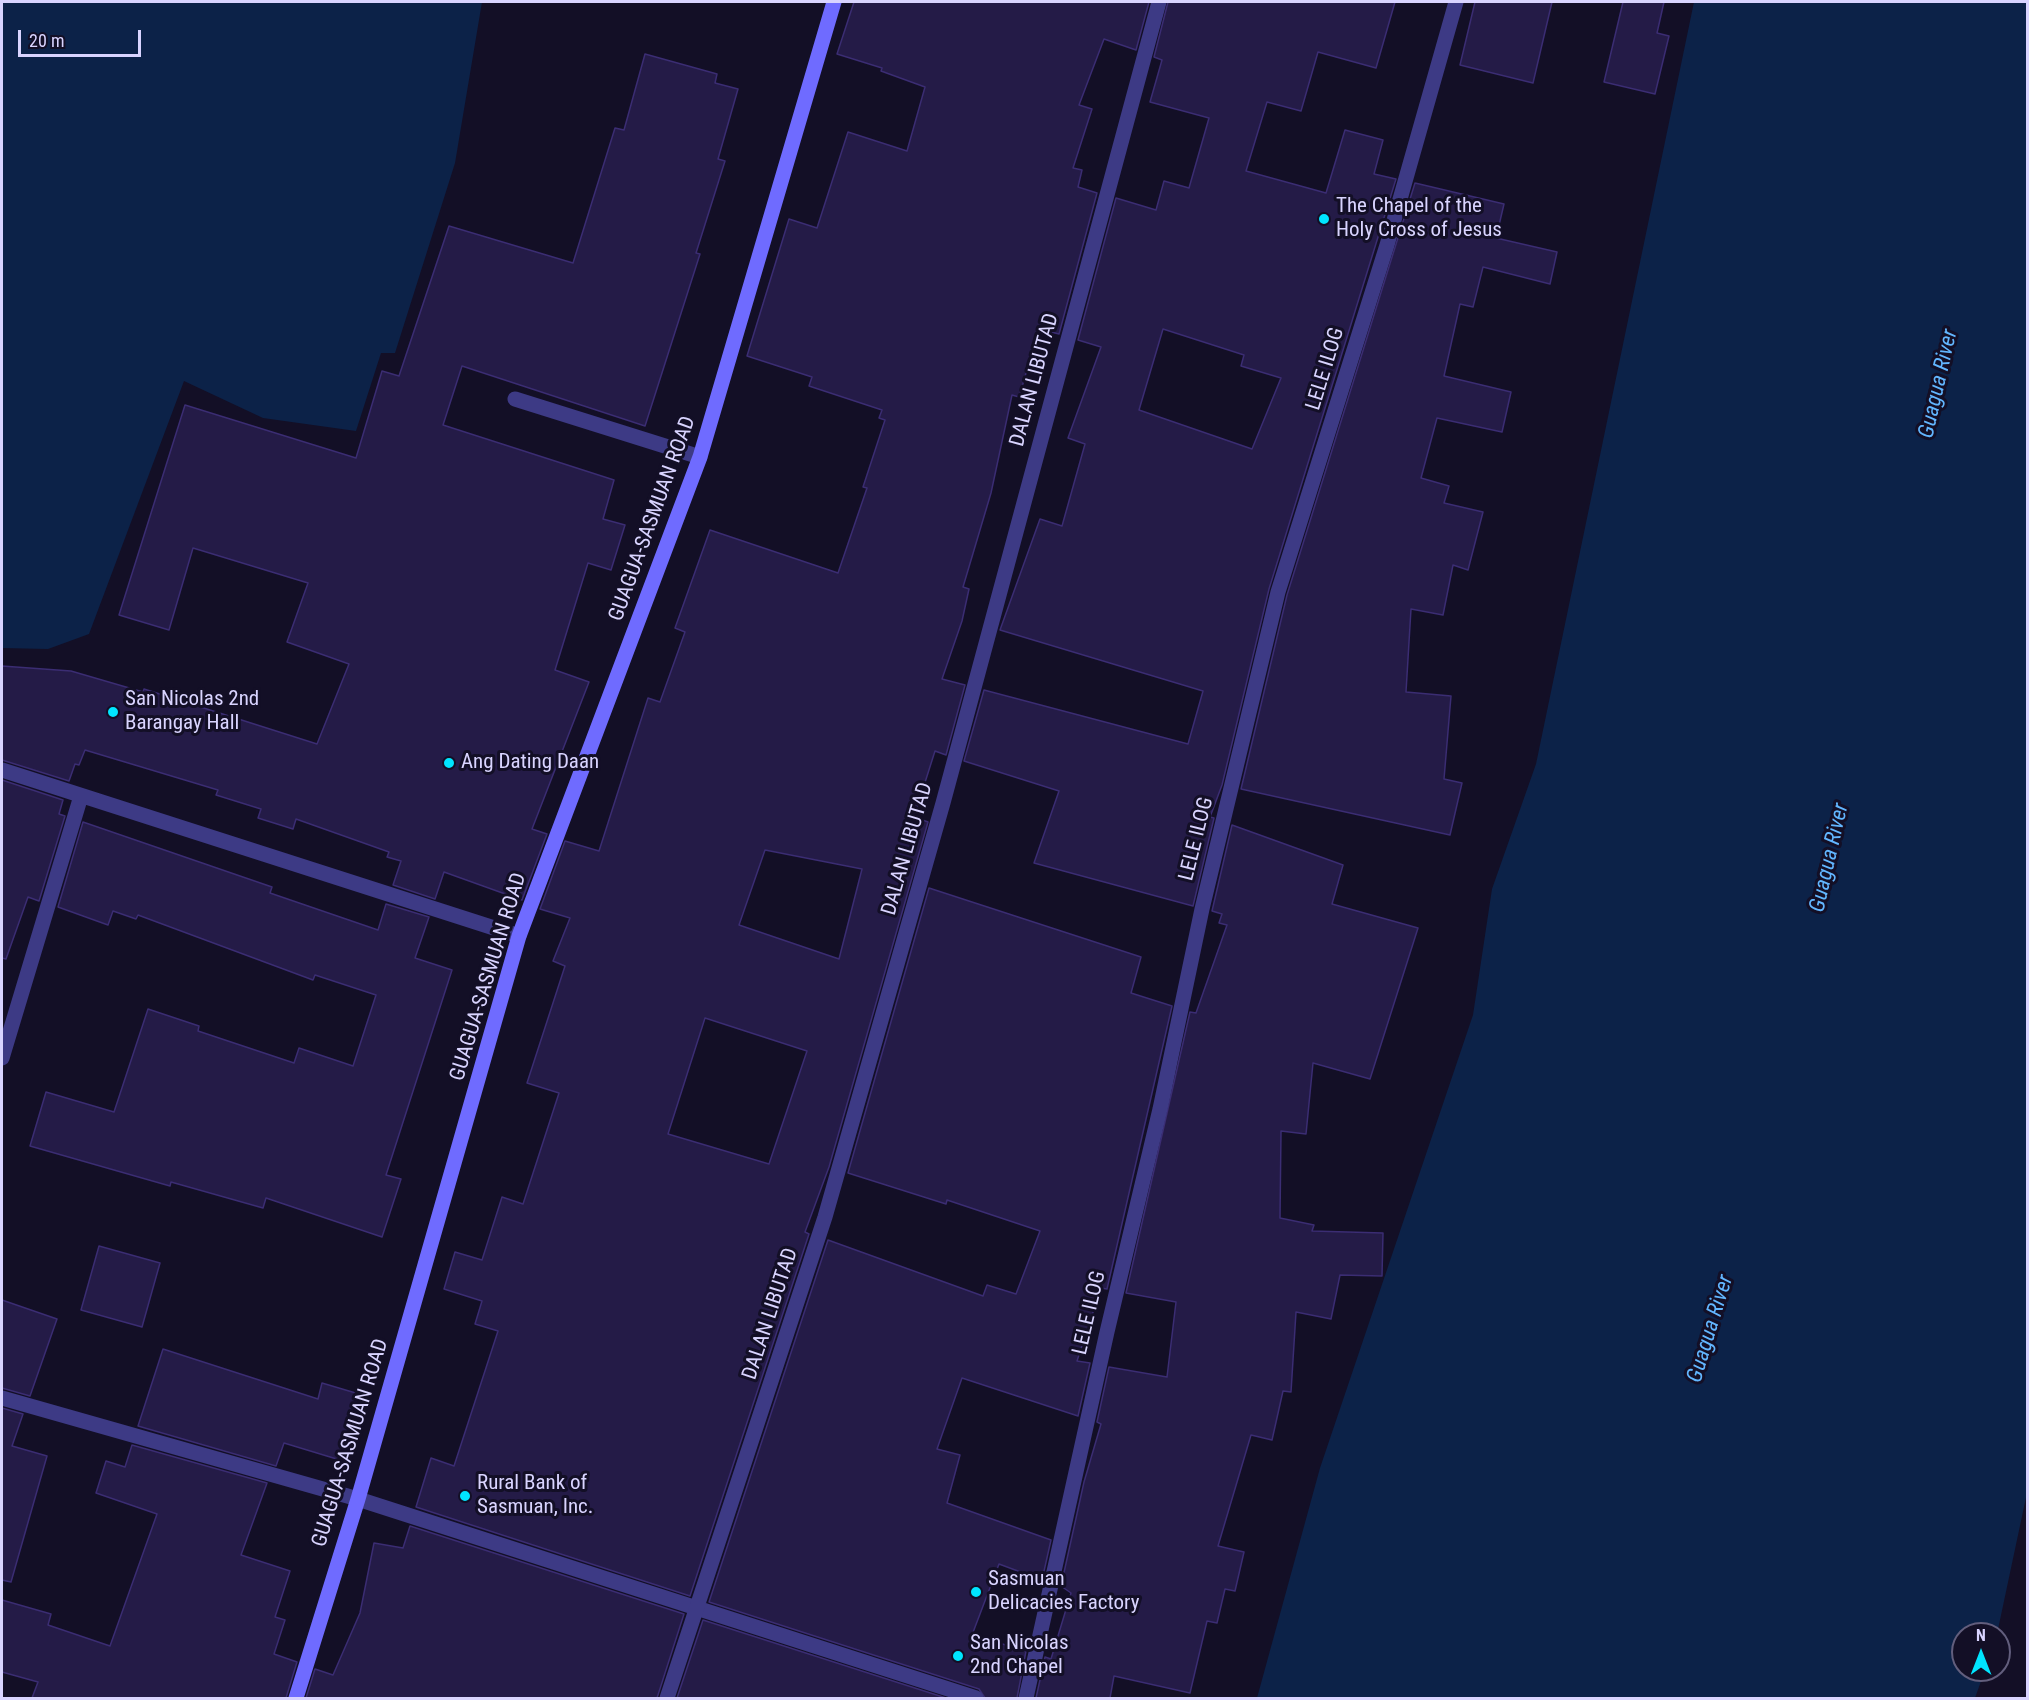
<!DOCTYPE html>
<style>
body{margin:0}
#map{position:relative;width:2029px;height:1700px;overflow:hidden;background:#130f26;font-family:"Roboto Condensed",sans-serif}
canvas{display:block}
.frame{position:absolute;inset:0;border:3px solid #d9d4ff;pointer-events:none}
.north{position:absolute;left:1951px;top:1622px;width:60px;height:60px;box-sizing:border-box;background:#130f26;border:2px solid #625e7d;border-radius:50%;rotate:0deg;font-size:16px;font-weight:700;line-height:24px;text-align:center;color:#d9d4ff}
.north::after{content:'';display:block;margin:auto;width:21px;height:27px;background:#00e5ff;clip-path:polygon(50% 0,100% 100%,50% 72%,0 100%)}
.scale{position:absolute;left:18px;top:30px;width:123px;height:27px;box-sizing:border-box;border:3px solid #d9d4ff;border-top:0;padding-left:8px;font-size:18px;line-height:21px;white-space:nowrap;color:#d9d4ff;-webkit-text-stroke:4px #130f26;paint-order:stroke}
</style>
<div id="map">
<canvas width="2029" height="1700"></canvas>
<div class="frame"></div>
<div class="north">N</div>
<div class="scale">20 m</div>
</div>
<script>
const c = document.querySelector('canvas').getContext('2d');
c.lineJoin = 'round';
function fillPath(path, color) { c.fillStyle = color; c.fill(path, 'evenodd'); }
const toPath = rows => new Path2D(rows.map(r => 'M' + r).join(''));
function strokePath(path, color, width, dash) { c.strokeStyle = color; c.lineWidth = width; c.lineCap = dash ? 'butt' : 'round'; c.setLineDash(dash || []); c.stroke(path); }
function label(font, color, halo, rows, align = 'center') {
  c.font = font + ' "Roboto Condensed",sans-serif'; c.lineWidth = 6; c.setLineDash([]); c.textBaseline = 'middle'; c.strokeStyle = halo; c.fillStyle = color; for (const [text, x, y, turn = 0] of rows) {
    c.save(); c.translate(x, y); c.rotate((+turn || 0) * Math.PI / 180); c.textAlign = isNaN(turn) ? turn : align; if (halo) c.strokeText(text, 0, 0); c.fillText(text, 0, 0); c.restore();
  }
}
const water = toPath([
 [2,2,482,2,455,163,395,353,381,353,356,431,263,418,184,381,89,634,48,649,2,648],
 [1694,2,2027,2,2028,1488,1997,1634,1963,1634,1963,1670,1985,1670,1975,1698,1257,1698,1320,1468,1473,1015,1492,889,1536,764]
]);
const building = toPath([
 [854,2,1149,2,1136,50,1104,39,1079,105,1092,109,1073,168,1082,170,1078,187,1097,193,1059,334,1039,329,1019,397,1012,395,991,493,963,587,969,589,962,621,942,679,965,685,946,755,935,751,914,817,928,822,829,1167,805,1232,809,1234,690,1596,416,1507,431,1458,454,1466,498,1331,475,1324,482,1301,444,1289,455,1252,482,1260,502,1197,523,1204,559,1093,527,1083,565,966,553,961,570,918,540,909,565,841,599,851,648,698,660,702,685,632,675,628,710,530,838,573,867,488,863,487,885,420,879,418,882,410,809,386,812,377,747,356,789,219,817,228,848,132,907,151,925,87,881,71,882,68,837,54,854,2],
 [765,850,862,869,839,959,739,925,765,850],
 [705,1018,807,1051,769,1164,668,1134,705,1018],
 [1168,2,1395,2,1376,68,1318,52,1301,111,1267,102,1246,171,1326,193,1345,130,1383,140,1374,174,1396,179,1269,589,1222,785,1210,817,1214,818,1193,906,1034,863,1059,791,964,761,984,690,1188,744,1203,691,1000,630,1040,519,1062,526,1085,444,1068,438,1101,347,1078,340,1116,198,1156,210,1164,181,1189,188,1209,118,1150,102,1162,60,1154,57,1168,2],
 [1163,329,1244,355,1241,366,1281,378,1252,449,1139,410,1163,329],
 [1475,2,1552,2,1533,83,1460,65,1475,2],
 [1623,2,1664,2,1657,33,1669,36,1655,94,1604,82,1623,2],
 [645,54,717,74,715,83,738,89,718,159,725,161,696,253,700,254,645,426,462,366,443,425,614,480,603,519,625,525,611,570,588,563,555,670,589,682,532,829,547,834,522,900,444,872,435,899,393,885,401,861,387,857,389,852,296,819,293,829,258,818,261,809,216,795,218,790,85,750,79,765,75,764,69,781,2,760,2,666,71,671,143,692,144,689,317,744,349,664,287,642,308,583,193,548,169,630,119,615,185,405,356,458,382,371,399,376,449,226,573,263,615,128,624,130,645,54],
 [1415,183,1504,204,1496,238,1557,252,1550,284,1483,267,1473,307,1460,304,1444,376,1511,392,1502,432,1437,418,1421,478,1449,486,1444,503,1483,512,1468,570,1453,565,1443,615,1411,609,1406,692,1451,696,1444,779,1462,783,1450,835,1241,789,1287,595,1415,183],
 [2,780,63,800,59,814,65,816,39,901,28,897,6,959,2,958,2,780],
 [83,822,272,887,270,893,378,930,386,904,429,917,415,958,452,970,386,1175,401,1179,382,1237,266,1198,263,1208,171,1182,170,1186,30,1146,46,1092,114,1112,148,1009,199,1026,198,1031,294,1063,299,1048,353,1066,376,995,315,975,313,980,138,915,136,919,113,911,108,925,58,907,83,822],
 [1232,825,1343,865,1332,904,1418,928,1370,1079,1313,1063,1306,1134,1281,1131,1280,1218,1314,1225,1312,1231,1383,1233,1382,1276,1340,1275,1331,1319,1296,1312,1291,1392,1283,1391,1272,1440,1251,1435,1218,1546,1244,1552,1235,1591,1225,1589,1217,1623,1207,1621,1190,1693,1114,1676,1110,1698,1036,1698,1045,1657,1051,1659,1071,1593,1061,1586,1084,1482,1101,1424,1097,1422,1109,1367,1167,1377,1176,1302,1126,1293,1190,1012,1196,1013,1227,925,1219,923,1222,914,1212,911,1232,825],
 [929,888,1141,957,1131,993,1172,1006,1107,1289,1101,1288,1077,1361,1090,1363,1078,1416,962,1378,937,1449,960,1455,947,1503,1051,1540,1042,1580,999,1564,972,1635,1026,1651,1017,1698,985,1698,979,1689,709,1602,828,1240,983,1296,987,1285,1016,1294,1040,1231,947,1200,946,1204,848,1173,929,888],
 [99,1246,160,1263,142,1327,81,1310,99,1246],
 [2,1300,57,1319,30,1396,2,1388,2,1300],
 [163,1349,318,1399,322,1383,359,1394,340,1460,284,1443,276,1466,138,1426,163,1349],
 [2,1408,23,1414,12,1446,47,1456,11,1582,2,1580,2,1408],
 [132,1445,267,1483,241,1555,290,1571,275,1617,285,1620,274,1654,297,1662,286,1698,32,1698,38,1682,2,1672,2,1600,51,1614,48,1625,110,1646,157,1514,96,1493,106,1461,125,1467,132,1445],
 [410,1526,684,1614,657,1698,306,1698,315,1669,333,1675,360,1613,374,1543,403,1548,410,1526],
 [703,1620,946,1698,677,1698,703,1620]
]);
const minor = toPath([
 [515,399,700,457],
 [2,770,519,936],
 [2,1058,81,796],
 [2,1398,358,1499,976,1698]
]);
const tertiary = toPath([
 [667,1698,825,1217,943,803,1159,2],
 [1026,1698,1107,1332,1160,1109,1202,909,1278,592,1387,245,1456,2]
]);
const secondary = toPath([
 [296,1698,358,1499,519,936,700,457,834,2]
]);
const markers = [
 [1324,219,6,"#00e5ff"],
 [113,712,6,"#00e5ff"],
 [449,763,6,"#00e5ff"],
 [465,1496,6,"#00e5ff"],
 [976,1592,6,"#00e5ff"],
 [958,1656,6,"#00e5ff"]
];
const poiNames = [
 ["The Chapel of the",1336,207],
 ["Holy Cross of Jesus",1336,231],
 ["San Nicolas 2nd",125,700],
 ["Barangay Hall",125,724],
 ["Ang Dating Daan",461,763],
 ["Rural Bank of",477,1484],
 ["Sasmuan, Inc.",477,1508],
 ["Sasmuan",988,1580],
 ["Delicacies Factory",988,1604],
 ["San Nicolas",970,1644],
 ["2nd Chapel",970,1668]
];
const streetNames = [
 ["LELE ILOG",1326,369,-73],
 ["DALAN LIBUTAD",1035,380,-75],
 ["GUAGUA-SASMUAN ROAD",653,519,-70],
 ["LELE ILOG",1197,839,-76],
 ["DALAN LIBUTAD",908,849,-74],
 ["GUAGUA-SASMUAN ROAD",489,977,-73],
 ["LELE ILOG",1090,1313,-77],
 ["DALAN LIBUTAD",771,1314,-72],
 ["GUAGUA-SASMUAN ROAD",351,1443,-73]
];
const waterNames = [
 ["Guagua River",1939,384,-77],
 ["Guagua River",1830,858,-77],
 ["Guagua River",1711,1329,-73]
];
fillPath(water, '#0c2248');
fillPath(building, '#241b47');
strokePath(building, '#3b2d73', 1.5);
strokePath(minor, '#3d3a85', 15);
strokePath(tertiary, '#3d3a85', 15);
strokePath(secondary, '#6f6bff', 15);
for (const [x, y, r, color] of markers) { const dot = new Path2D(); dot.arc(x, y, r, 0, 2 * Math.PI); c.fillStyle = color; c.fill(dot); strokePath(dot, '#130f26', 2); }
label('21px', '#d9d4ff', '#130f26', poiNames, 'left');
label('21px', '#d9d4ff', '#130f26', streetNames);
label('italic 22px', '#62b6ff', '#130f26', waterNames);
</script>
